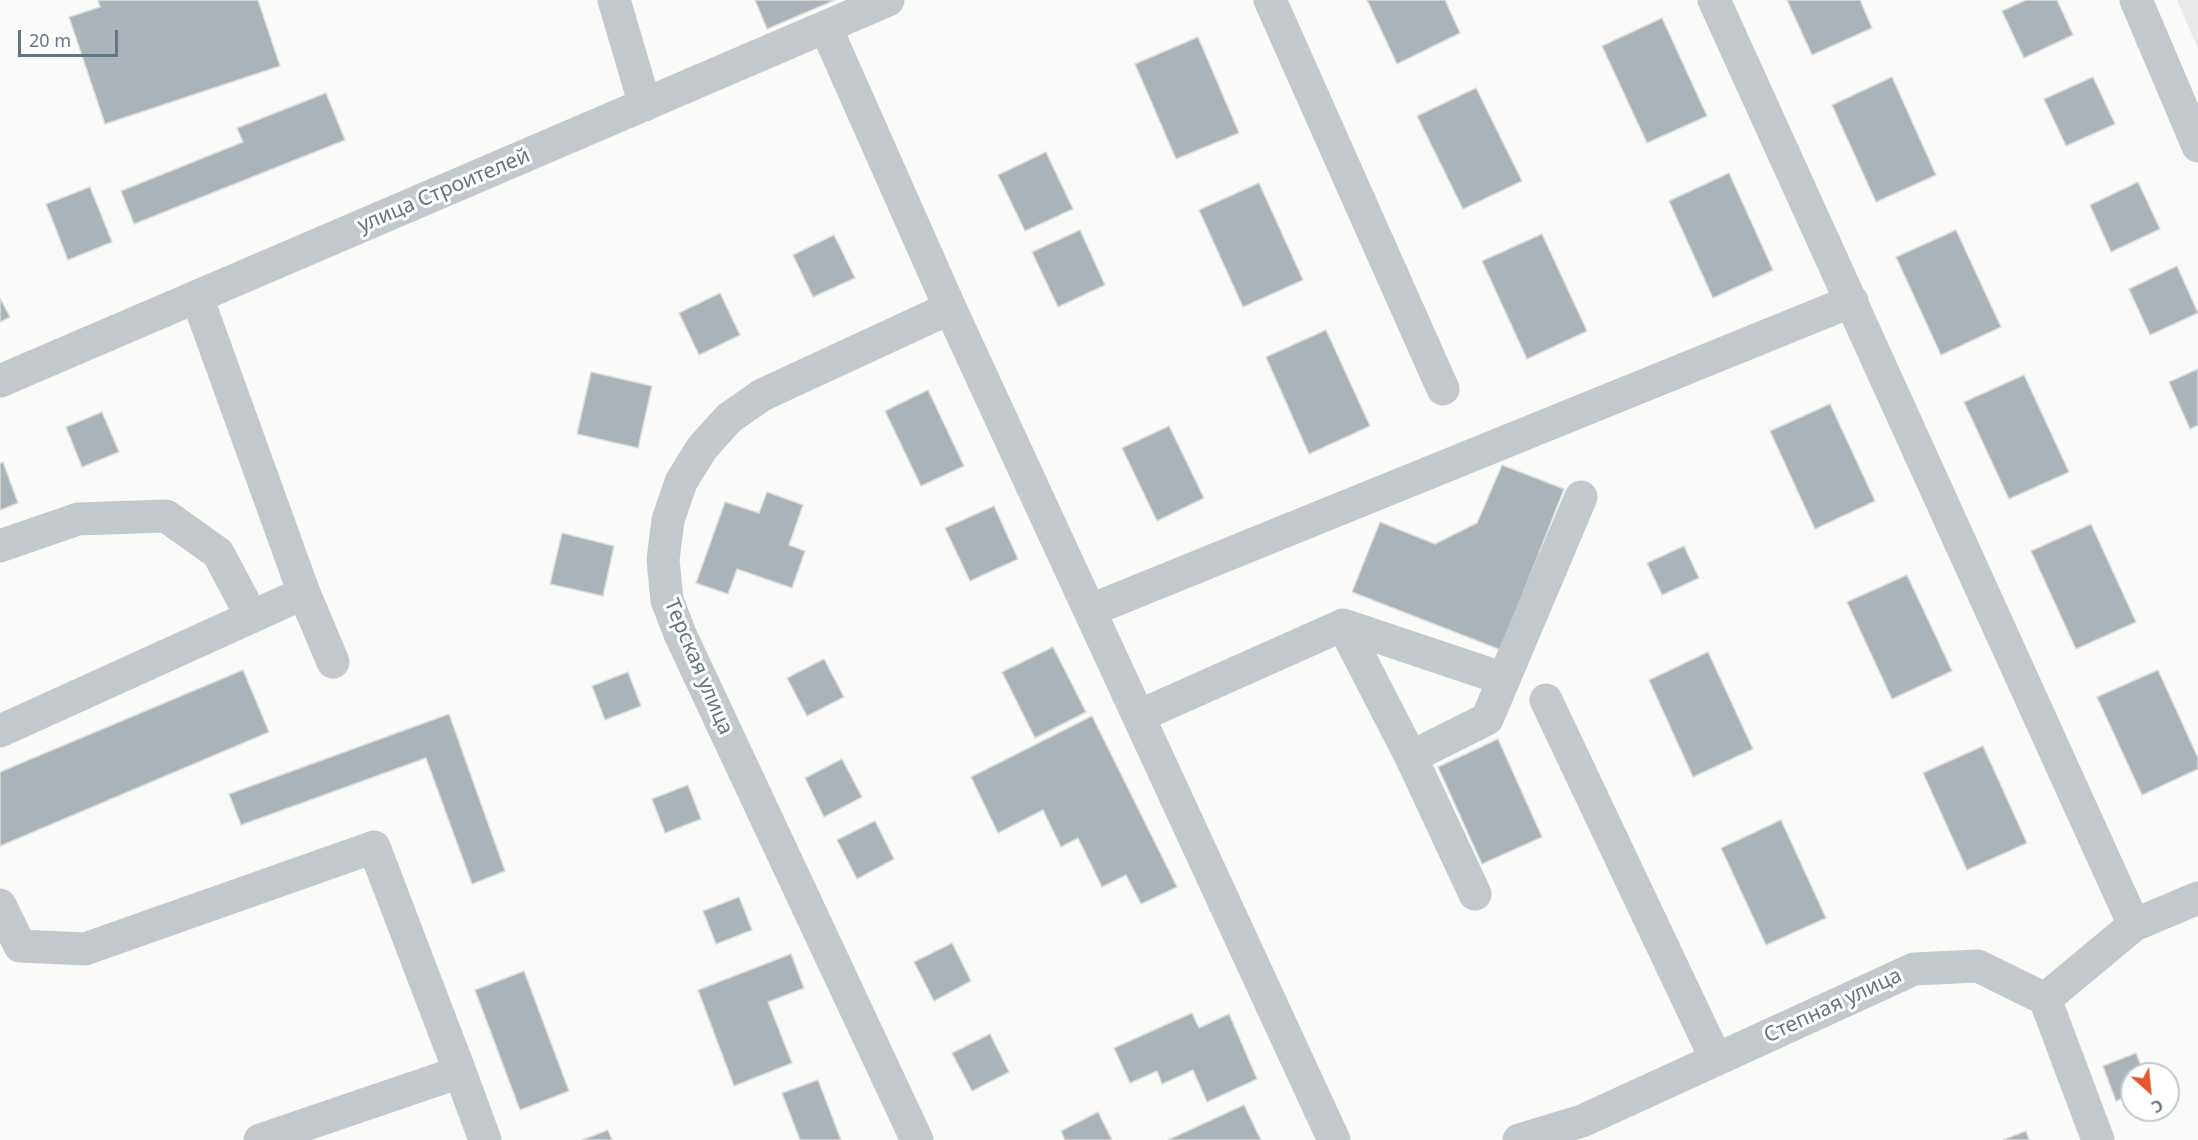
<!DOCTYPE html>
<meta charset="utf-8">
<style>
body{margin:0}
#map{position:relative;width:2198px;height:1140px;overflow:hidden;background:#fafaf8;font-family:"Noto Sans",sans-serif}
canvas{display:block}
.north{position:absolute;left:2120px;top:1062px;width:60px;height:60px;box-sizing:border-box;background:#fff;border:2px solid #c1c8cd;border-radius:50%;rotate:153deg;font-size:16px;font-weight:700;line-height:24px;text-align:center;color:#657683}
.north::after{content:'';display:block;margin:auto;width:21px;height:27px;background:#e4572e;clip-path:polygon(50% 0,100% 100%,50% 72%,0 100%)}
.scale{position:absolute;left:18px;top:30px;width:100px;height:27px;box-sizing:border-box;border:3px solid #657683;border-top:0;padding-left:8px;font-size:18px;line-height:21px;white-space:nowrap;color:#657683;-webkit-text-stroke:4px #fff;paint-order:stroke}
</style>
<div id="map">
<canvas width="2198" height="1140"></canvas>
<div class="north">С</div>
<div class="scale">20 m</div>
</div>
<script>
const c = document.querySelector('canvas').getContext('2d');
c.lineJoin = 'round';
function fillPath(path, color) { c.fillStyle = color; c.fill(path, 'evenodd'); }
const toPath = rows => new Path2D(rows.map(r => 'M' + r).join(''));
function strokePath(path, color, width, dash) { c.strokeStyle = color; c.lineWidth = width; c.lineCap = dash ? 'butt' : 'round'; c.setLineDash(dash || []); c.stroke(path); }
function label(font, color, halo, rows, align = 'center') {
  c.font = font + ' "Noto Sans",sans-serif'; c.lineWidth = 6; c.setLineDash([]); c.textBaseline = 'middle'; c.strokeStyle = halo; c.fillStyle = color; for (const [text, x, y, turn = 0] of rows) {
    c.save(); c.translate(x, y); c.rotate((+turn || 0) * Math.PI / 180); c.textAlign = isNaN(turn) ? turn : align; if (halo) c.strokeText(text, 0, 0); c.fillText(text, 0, 0); c.restore();
  }
}
const built = toPath([
 [2177,0,2198,0,2198,49]
]);
const building = toPath([
 [98,0,258,0,280,66,105,124,69,17,100,7,98,0],
 [755,0,835,0,767,29,755,0],
 [1367,0,1445,0,1460,33,1397,64,1367,0],
 [1787,0,1860,0,1872,28,1812,55,1787,0],
 [2026,0,2057,0,2073,35,2024,58,2002,11,2026,0],
 [1662,18,1707,116,1647,143,1602,46,1662,18],
 [1198,37,1239,133,1176,159,1135,64,1198,37],
 [1892,77,1936,175,1876,202,1832,105,1892,77],
 [2093,77,2115,124,2066,146,2044,99,2093,77],
 [1476,88,1522,181,1463,209,1417,116,1476,88],
 [326,93,345,140,134,224,121,191,243,142,237,128,326,93],
 [1046,152,1073,209,1025,231,998,175,1046,152],
 [1729,173,1773,270,1713,298,1669,201,1729,173],
 [2138,182,2160,229,2111,252,2090,205,2138,182],
 [1259,183,1303,280,1243,307,1199,210,1259,183],
 [90,187,112,242,68,260,46,204,90,187],
 [1080,230,1105,285,1058,307,1032,252,1080,230],
 [1956,230,2001,327,1941,355,1896,257,1956,230],
 [1542,234,1587,331,1527,359,1482,261,1542,234],
 [834,235,855,278,813,297,793,255,834,235],
 [2177,266,2198,313,2150,335,2129,289,2177,266],
 [720,293,740,335,699,355,679,313,720,293],
 [0,298,10,317,0,322,0,298],
 [1326,330,1370,426,1309,454,1266,357,1326,330],
 [2198,369,2198,425,2190,429,2169,382,2198,369],
 [591,372,652,386,638,448,577,434,591,372],
 [2024,375,2069,472,2009,499,1964,402,2024,375],
 [928,390,964,466,921,486,885,411,928,390],
 [1830,404,1875,501,1815,529,1770,431,1830,404],
 [102,412,119,452,82,467,66,427,102,412],
 [1169,426,1204,498,1157,521,1122,448,1169,426],
 [3,462,18,503,0,510,0,464,3,462],
 [1502,465,1564,489,1501,650,1352,592,1380,522,1435,544,1477,523,1502,465],
 [767,492,803,505,789,545,805,551,792,588,737,569,728,594,696,583,725,502,759,513,767,492],
 [994,506,1018,559,970,581,945,528,994,506],
 [2091,524,2136,622,2076,649,2031,551,2091,524],
 [562,533,614,546,603,596,550,584,562,533],
 [1684,546,1699,578,1662,595,1647,563,1684,546],
 [1907,575,1952,671,1892,699,1847,602,1907,575],
 [1053,647,1086,712,1035,738,1002,672,1053,647],
 [1708,652,1753,749,1693,777,1649,680,1708,652],
 [824,659,844,697,807,716,787,678,824,659],
 [243,670,269,732,0,846,0,772,243,670],
 [2158,670,2198,758,2198,769,2142,795,2097,697,2158,670],
 [628,672,641,706,605,720,592,686,628,672],
 [449,714,505,871,472,884,426,758,241,825,229,794,449,714],
 [1092,716,1177,887,1141,904,1126,875,1102,887,1078,838,1061,847,1043,810,998,833,971,777,1092,716],
 [1498,739,1542,837,1482,864,1438,767,1498,739],
 [1983,746,2027,843,1967,870,1923,773,1983,746],
 [842,759,862,797,824,817,805,778,842,759],
 [688,785,701,819,665,833,652,799,688,785],
 [1781,820,1826,918,1766,945,1721,848,1781,820],
 [875,821,894,859,857,879,837,840,875,821],
 [739,897,752,930,716,944,703,911,739,897],
 [952,943,971,981,934,1001,914,962,952,943],
 [791,954,804,988,768,1002,792,1063,734,1086,698,990,791,954],
 [524,971,569,1091,520,1110,475,990,524,971],
 [1192,1013,1199,1028,1229,1014,1257,1079,1207,1102,1193,1070,1162,1084,1157,1071,1130,1083,1114,1048,1192,1013],
 [990,1034,1009,1072,972,1091,952,1053,990,1034],
 [2136,1053,2144,1074,2132,1074,2132,1095,2116,1101,2103,1066,2136,1053],
 [818,1080,841,1140,800,1140,782,1093,818,1080],
 [1244,1105,1261,1140,1168,1140,1244,1105],
 [1098,1112,1112,1140,1065,1140,1061,1131,1098,1112],
 [608,1130,612,1140,582,1140,608,1130],
 [2026,1131,2029,1140,2003,1140,2026,1131]
]);
const minor = toPath([
 [614,0,645,105],
 [1270,0,1443,389],
 [1714,0,2134,925],
 [2136,0,2198,146],
 [826,28,950,308,1334,1140],
 [197,297,304,593],
 [0,381,888,0],
 [0,546,78,519,166,516,218,553,252,617],
 [1091,610,1852,301],
 [1343,625,1411,757],
 [1546,700,1716,1059],
 [1139,716,1343,625,1504,679,1581,497],
 [0,731,304,593,333,662],
 [1475,894,1411,757,1487,719,1504,679],
 [0,905,20,946,85,949,374,847,460,1072],
 [2045,999,2098,1140],
 [260,1140,460,1072,485,1140],
 [917,1140,680,634,667,600,663,560,668,520,681,482,702,448,729,418,762,395,950,308],
 [1519,1140,1582,1121,1914,969,1978,966,2045,999,2134,925,2198,898]
]);
const streetNames = [
 ["улица Строителей",444,191,-23],
 ["Терская улица",698,667,67],
 ["Степная улица",1833,1006,-25]
];
fillPath(built, '#e8e9e9');
fillPath(building, '#aab3b9');
strokePath(building, '#dcdcda', 1.5);
strokePath(minor, '#c3c8cc', 33);
label('21px', '#657683', '#fff', streetNames);
</script>
